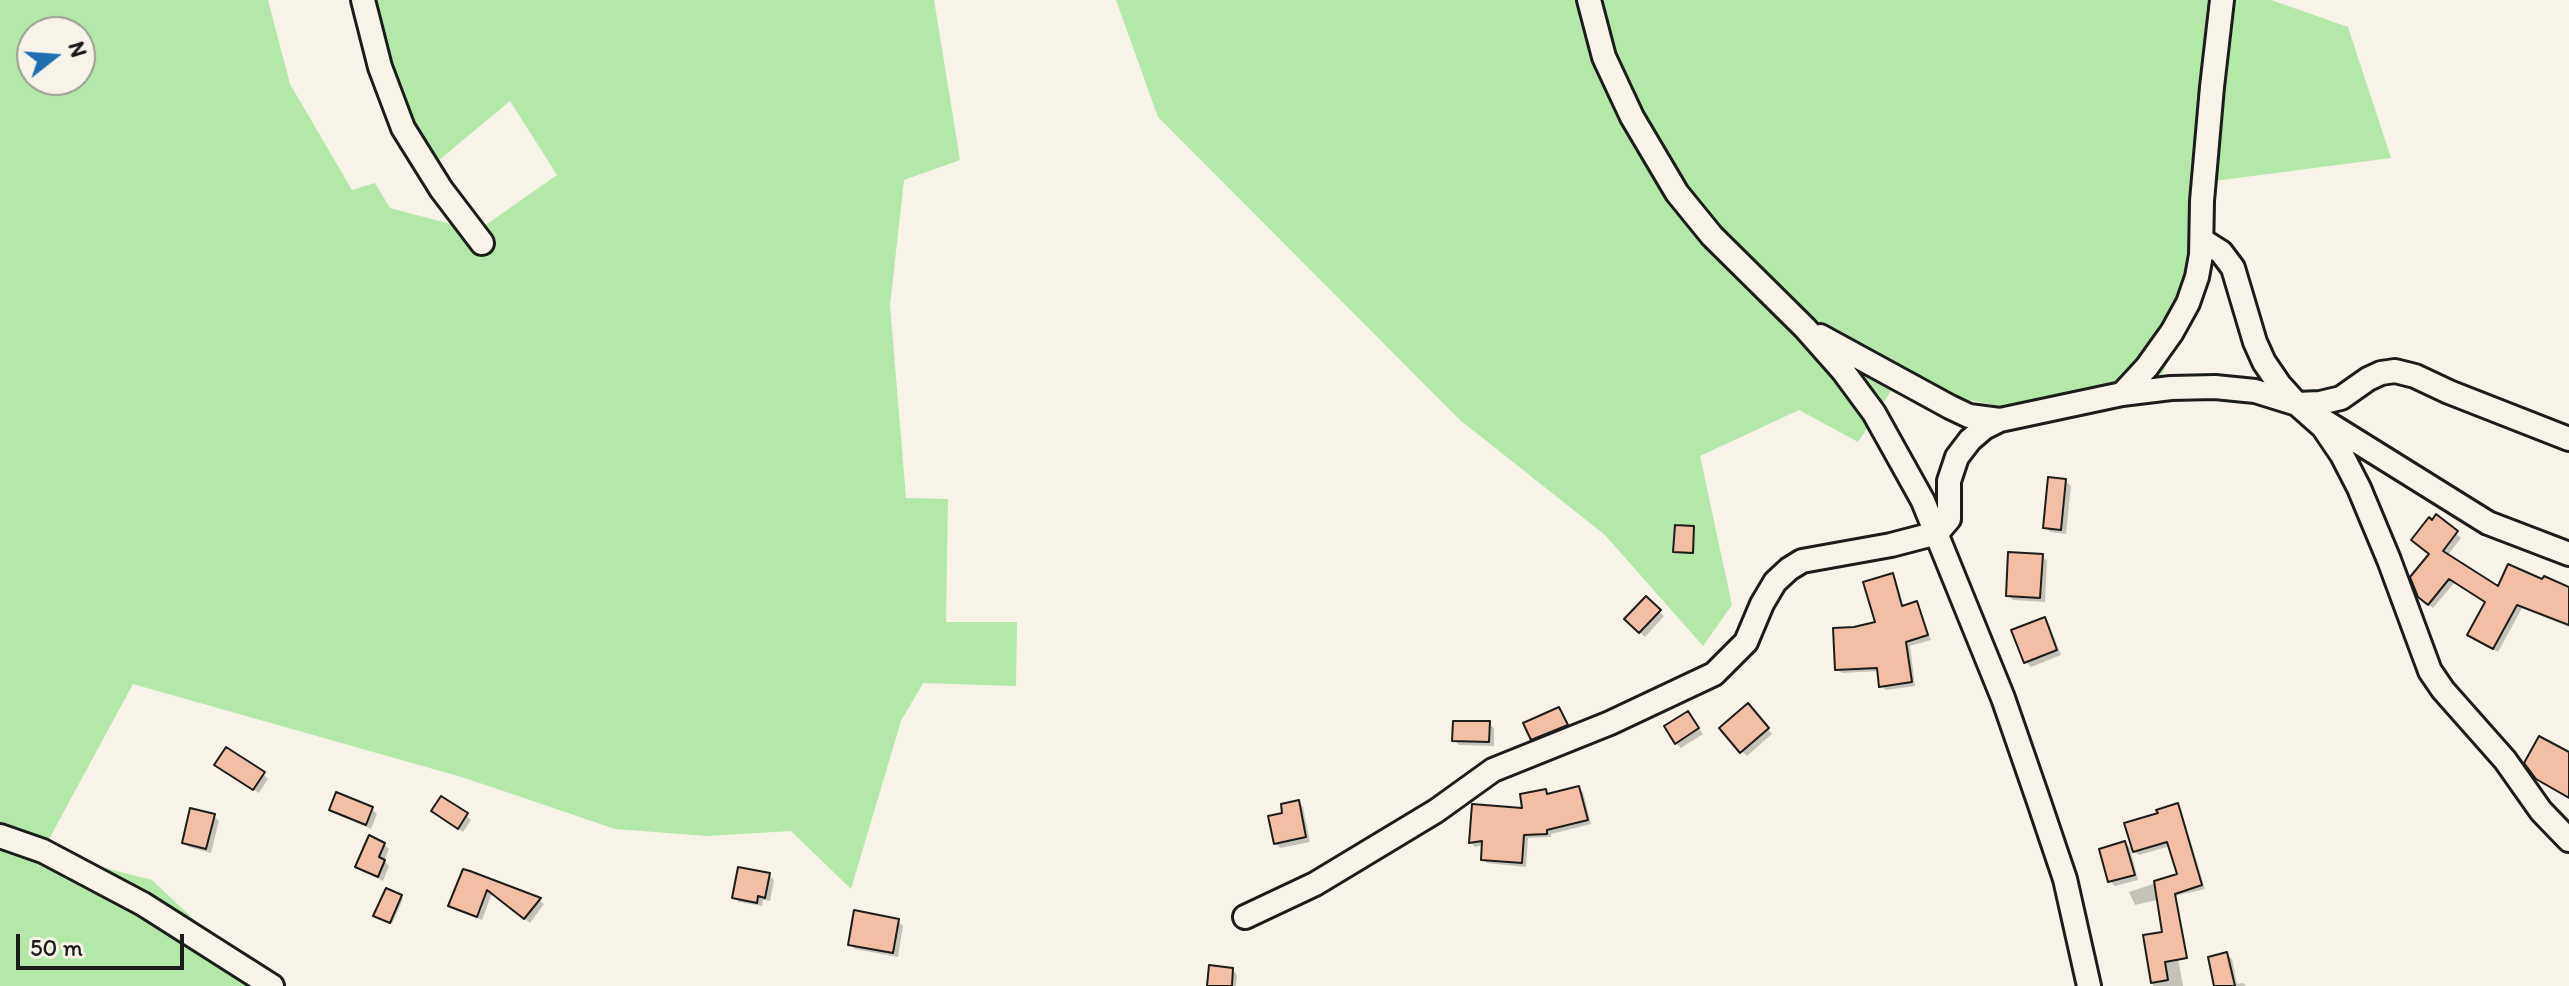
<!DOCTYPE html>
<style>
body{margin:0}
#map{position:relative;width:2569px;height:986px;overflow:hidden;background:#f7f3e8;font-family:Itim,sans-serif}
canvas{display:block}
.north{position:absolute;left:16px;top:16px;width:80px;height:80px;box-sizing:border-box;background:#f7f3e8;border:2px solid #9f9d96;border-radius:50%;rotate:73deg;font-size:22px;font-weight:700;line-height:32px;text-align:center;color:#1c1c1c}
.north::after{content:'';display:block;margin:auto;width:28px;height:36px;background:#1f6fb2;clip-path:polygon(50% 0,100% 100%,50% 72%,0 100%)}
.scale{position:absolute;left:16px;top:934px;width:168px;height:36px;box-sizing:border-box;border:4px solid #1c1c1c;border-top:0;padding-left:10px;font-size:24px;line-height:28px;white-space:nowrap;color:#1c1c1c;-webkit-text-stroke:6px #f7f3e8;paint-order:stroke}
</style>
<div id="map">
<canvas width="2569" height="986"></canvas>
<div class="north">N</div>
<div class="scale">50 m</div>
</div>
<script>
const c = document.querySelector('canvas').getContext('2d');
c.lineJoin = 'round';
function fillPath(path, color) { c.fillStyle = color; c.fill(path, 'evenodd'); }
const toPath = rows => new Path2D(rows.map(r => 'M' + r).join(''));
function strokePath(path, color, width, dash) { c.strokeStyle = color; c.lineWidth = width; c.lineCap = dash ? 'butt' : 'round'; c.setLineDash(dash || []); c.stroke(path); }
const green = toPath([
 [0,0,268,0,290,84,352,190,375,183,390,208,477,231,557,175,510,101,439,160,407,116,374,0,934,0,960,160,904,180,890,305,906,498,948,499,946,622,1017,622,1016,686,923,683,901,721,851,889,791,831,707,836,615,829,465,778,133,684,42,852,152,880,264,986,0,986],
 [32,32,80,32,80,80,32,80],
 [1116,0,2271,0,2348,27,2391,158,2191,184,2207,249,2185,321,2161,377,2004,407,1895,385,1858,442,1799,410,1700,456,1732,605,1703,646,1605,535,1460,420,1158,117]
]);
const shadow = toPath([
 [2066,481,2071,486,2066,534,2050,532,2045,527],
 [2437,517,2461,538,2447,556,2498,589,2569,590,2569,627,2522,608,2498,652,2470,635,2487,603,2455,582,2433,608,2425,602,2432,523],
 [1693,528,1694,554,1677,553,1675,551],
 [2042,556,2047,561,2045,602,2013,600,2008,595],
 [1892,576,1896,580,1904,608,1916,604,1920,608,1931,640,1910,646,1915,686,1886,690,1881,686,1879,671,1842,673,1837,669,1877,624],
 [1646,599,1664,616,1645,637,1626,619],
 [2044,619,2049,624,2061,655,2031,667,2026,662],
 [1559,709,1571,730,1537,744,1532,739],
 [1753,711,1772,734,1747,756,1742,751],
 [1688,713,1703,734,1681,748,1676,743],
 [1489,723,1494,728,1494,746,1459,745,1454,740],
 [222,769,263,774,268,779,259,793],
 [1579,788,1583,792,1591,824,1551,834,1551,837,1528,838,1526,867,1487,863,1483,859,1484,845,1475,847,1471,843,1525,810,1546,792,1549,795],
 [1298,802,1303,807,1310,842,1280,848,1275,843],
 [2177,805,2181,809,2205,889,2135,905,2129,892,2180,875,2170,846,2139,855,2134,851,2160,814],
 [331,809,372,809,377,814,371,829,336,814],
 [466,815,471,820,463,832,438,816],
 [214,816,219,821,211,853,189,847,184,842],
 [2125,843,2130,848,2138,880,2115,886,2110,881],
 [384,844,389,849,384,861,389,866,383,881,357,867],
 [464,871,539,900,544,904,530,923,492,893,482,920,456,910,451,905],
 [769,875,774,880,770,901,763,900,762,906,739,902,734,897],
 [401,897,403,899,392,924,378,918],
 [898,921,903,926,898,957,855,949,850,944],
 [2145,937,2174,937,2183,986,2153,986],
 [2227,954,2232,959,2237,984,2243,983,2246,986,2216,986],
 [1233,970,1237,975,1236,986,1209,986]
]);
const building = toPath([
 [2048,477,2066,479,2061,530,2043,528,2048,477],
 [2436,514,2458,531,2443,551,2498,586,2508,564,2542,579,2544,576,2569,587,2569,625,2517,605,2493,649,2467,635,2485,602,2449,579,2428,605,2418,597,2410,577,2429,554,2411,540,2429,517,2432,520,2436,514],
 [1675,525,1694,526,1693,553,1673,552,1675,525],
 [2008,552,2043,554,2040,598,2006,596,2008,552],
 [1893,573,1902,606,1917,601,1928,635,1906,642,1912,682,1879,687,1877,668,1835,670,1833,628,1854,627,1875,622,1863,582,1893,573],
 [1646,596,1661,610,1639,633,1624,619,1646,596],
 [2045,617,2057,650,2024,663,2011,630,2045,617],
 [1748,703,1769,728,1740,753,1719,728,1748,703],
 [1559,707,1568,725,1531,740,1523,723,1559,707],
 [1688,711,1699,728,1675,744,1664,726,1688,711],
 [1453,721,1490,721,1489,742,1452,741,1453,721],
 [2539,736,2569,752,2569,798,2536,779,2524,763,2539,736],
 [226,747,265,772,253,790,214,765,226,747],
 [1579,786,1588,820,1547,830,1547,834,1524,835,1522,863,1481,860,1482,841,1469,843,1472,804,1522,808,1520,794,1546,789,1547,794,1579,786],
 [336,792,373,807,366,825,329,810,336,792],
 [441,796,468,813,458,829,431,811,441,796],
 [1299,800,1306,837,1274,844,1268,816,1282,813,1281,804,1299,800],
 [2178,803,2202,885,2175,894,2187,958,2165,962,2168,980,2151,983,2143,935,2162,932,2154,881,2177,874,2167,842,2133,852,2124,823,2158,813,2156,810,2178,803],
 [190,808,215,814,206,849,182,843,190,808],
 [369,835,385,843,379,857,385,860,378,877,355,867,369,835],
 [2125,841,2135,875,2108,882,2099,849,2125,841],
 [738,867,770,873,765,898,758,896,757,903,732,898,738,867],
 [463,869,470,871,541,898,524,919,487,890,477,917,448,906,463,869],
 [386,888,402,895,390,923,373,916,386,888],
 [854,910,899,919,893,953,848,945,854,910],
 [2227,952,2235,986,2214,986,2208,957,2227,952],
 [1209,965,1233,968,1232,986,1207,986,1209,965]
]);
const minor = toPath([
 [363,0,380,67,403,128,441,189,482,243],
 [1589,0,1604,57,1632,117,1677,193,1712,236,1805,328,1843,371,1874,413,1923,501,2003,698,2039,802,2065,879,2089,986],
 [2202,240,2221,252,2233,268,2255,342,2264,362,2279,384,2297,404,2488,523,2569,554],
 [1820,336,1950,407,1969,416,2000,420],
 [2122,394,2147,367,2172,332,2188,303,2197,277,2201,255,2202,201,2212,87,2222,0],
 [2297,404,2320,403,2341,398,2368,379,2381,373,2395,371,2415,376,2449,392,2569,439],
 [0,836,43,851,143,904,272,986],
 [1245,917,1315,884,1436,811,1493,770,1610,723,1714,674,1746,642,1762,604,1775,582,1789,569,1802,561,1891,545,1937,533,1949,519,1949,481,1957,457,1970,440,1984,428,2000,420,2122,394,2171,388,2215,387,2255,391,2297,404,2323,427,2342,455,2359,488,2389,560,2430,671,2443,690,2505,760,2541,811,2569,840]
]);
fillPath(green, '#b3e8a9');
fillPath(shadow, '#0003');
fillPath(building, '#f3bfa4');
strokePath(building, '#1c1c1c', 2);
strokePath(minor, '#1c1c1c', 28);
strokePath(minor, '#f7f3e8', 22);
</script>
